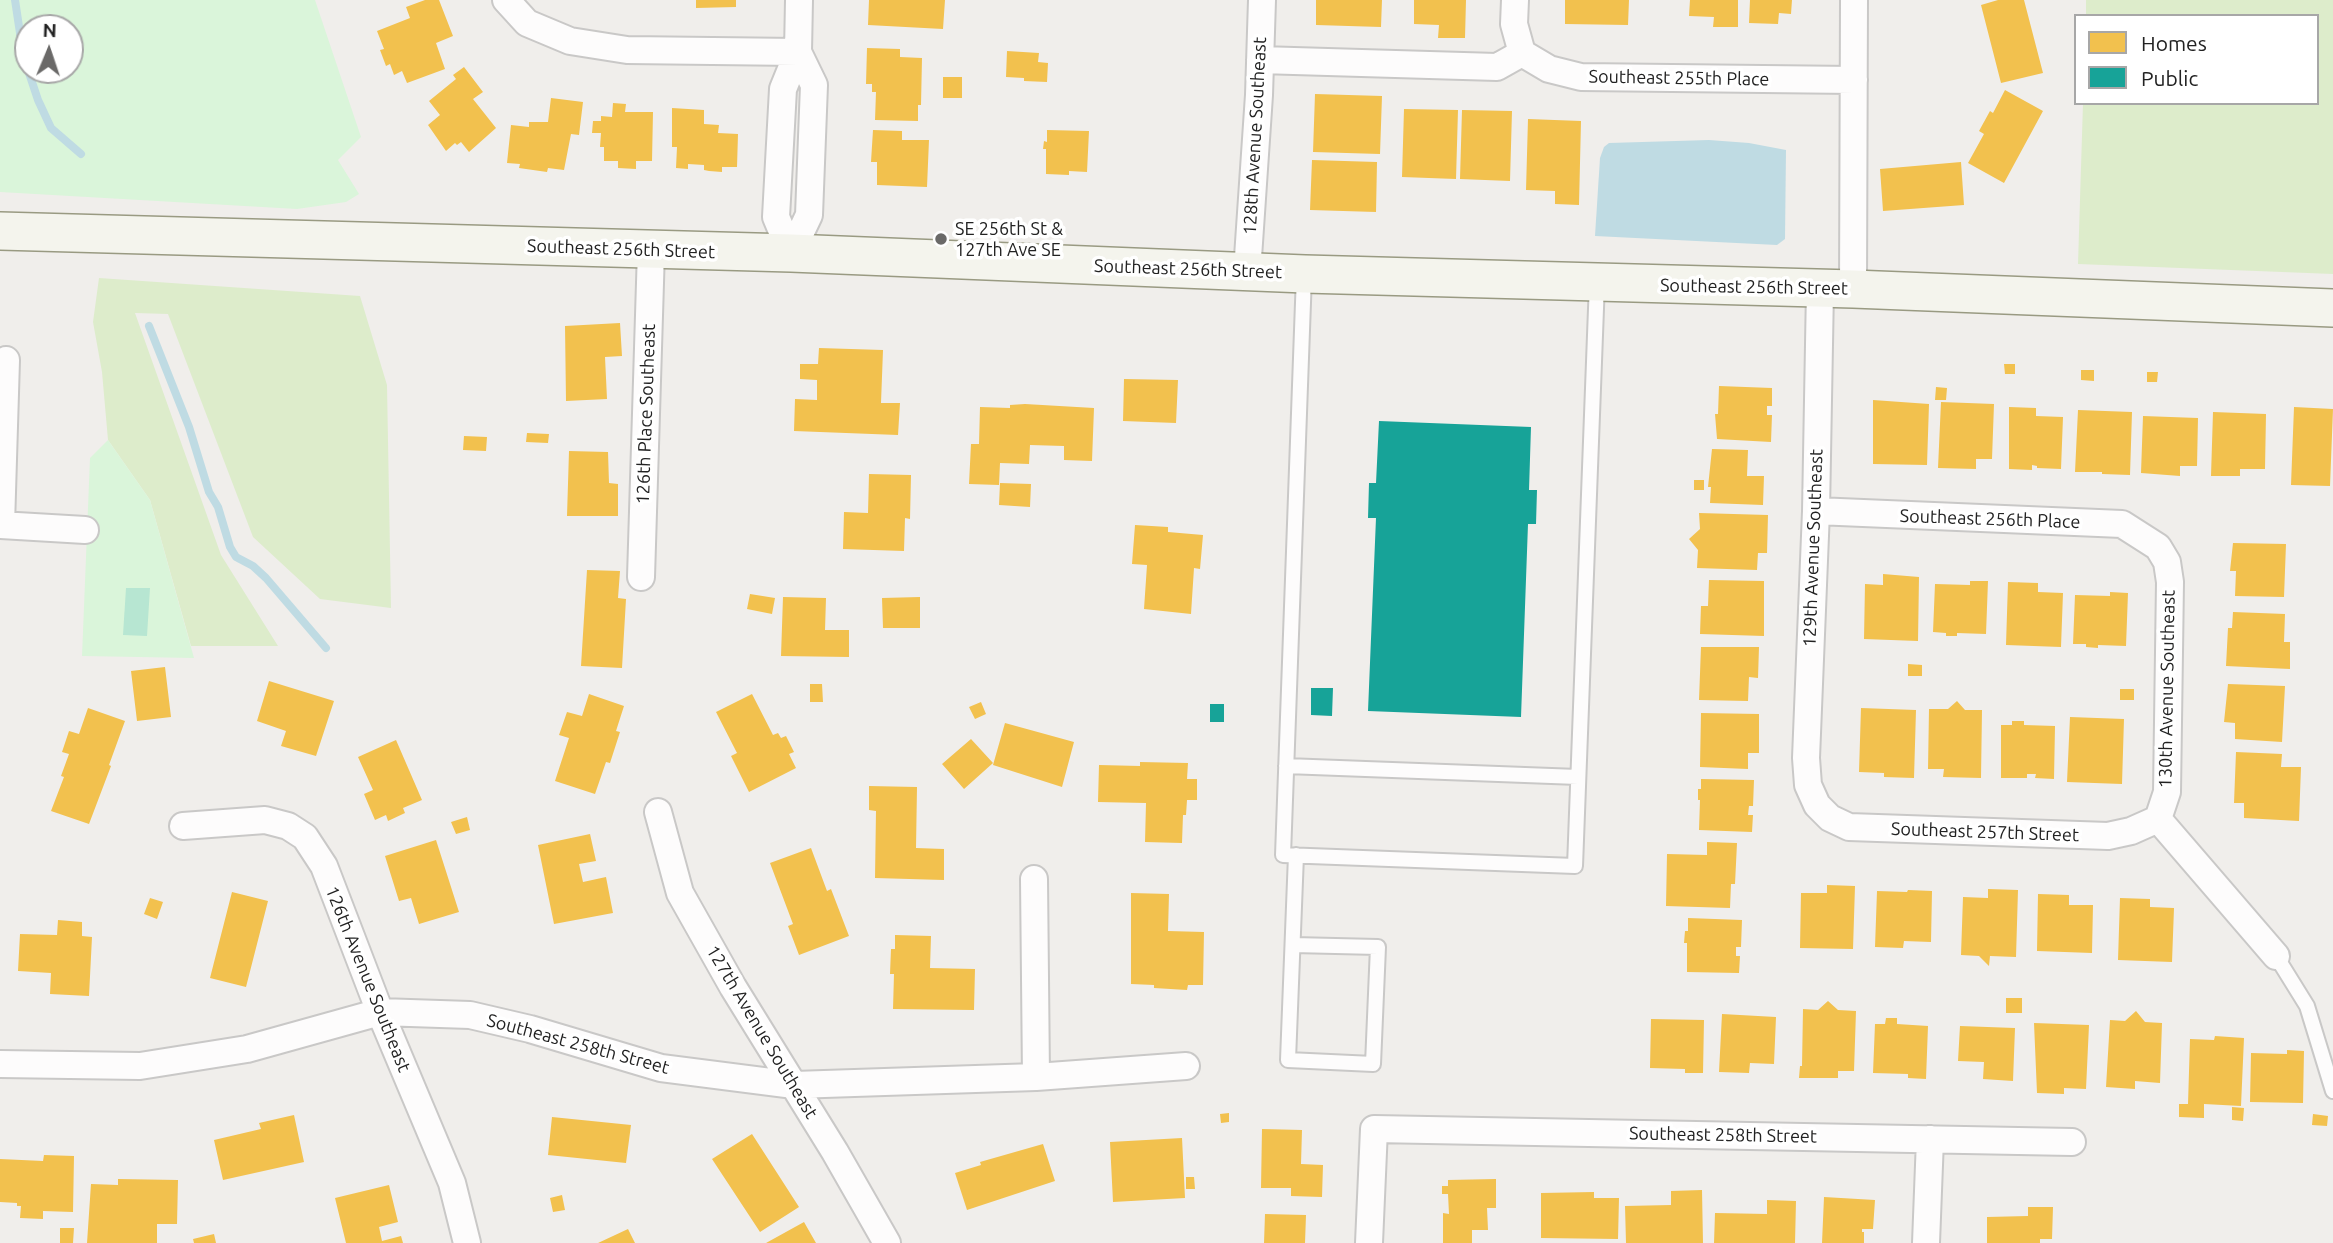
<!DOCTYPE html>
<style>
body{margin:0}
#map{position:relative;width:2333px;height:1243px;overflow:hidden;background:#f0eeeb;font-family:Ubuntu,sans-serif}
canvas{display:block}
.legend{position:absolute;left:2074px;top:14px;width:245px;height:91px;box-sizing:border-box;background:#fff;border:2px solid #a7a7a7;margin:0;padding:9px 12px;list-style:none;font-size:21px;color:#222}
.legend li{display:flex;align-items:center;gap:14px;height:35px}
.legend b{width:35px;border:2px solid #a7a7a7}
.north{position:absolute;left:14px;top:14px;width:70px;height:70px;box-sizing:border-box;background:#fff;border:2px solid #a7a7a7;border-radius:50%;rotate:2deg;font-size:19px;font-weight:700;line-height:28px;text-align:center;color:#222}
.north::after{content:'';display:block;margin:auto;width:24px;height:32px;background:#6a6968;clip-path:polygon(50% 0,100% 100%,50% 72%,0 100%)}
</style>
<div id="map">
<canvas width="2333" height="1243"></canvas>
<ul class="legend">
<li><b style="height:19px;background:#f2c14e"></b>Homes</li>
<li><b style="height:19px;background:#17a398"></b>Public</li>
</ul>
<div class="north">N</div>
</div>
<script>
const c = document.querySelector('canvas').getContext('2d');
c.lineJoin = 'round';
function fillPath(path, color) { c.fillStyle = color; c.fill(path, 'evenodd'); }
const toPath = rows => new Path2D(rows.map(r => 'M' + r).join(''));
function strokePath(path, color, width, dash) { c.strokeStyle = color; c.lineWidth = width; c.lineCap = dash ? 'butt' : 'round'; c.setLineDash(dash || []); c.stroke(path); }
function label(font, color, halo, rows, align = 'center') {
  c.font = font + ' Ubuntu,sans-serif'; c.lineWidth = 7; c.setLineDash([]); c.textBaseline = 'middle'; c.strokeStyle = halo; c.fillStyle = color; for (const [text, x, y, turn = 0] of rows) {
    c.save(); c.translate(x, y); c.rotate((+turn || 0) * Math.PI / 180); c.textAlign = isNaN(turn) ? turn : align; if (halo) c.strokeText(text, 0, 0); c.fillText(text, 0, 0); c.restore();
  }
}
const grass = toPath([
 [2086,0,2333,0,2333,274,2078,264,2083,103,2317,103,2317,16,2086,16],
 [99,278,360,296,387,385,391,608,320,599,253,537,168,314,135,313,221,555,278,646,191,646,150,500,108,440,102,372,93,322]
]);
const park = toPath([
 [0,0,315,0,361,137,338,160,359,194,346,202,297,209,0,192],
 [28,28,70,28,70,70,28,70],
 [108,440,150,500,194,658,82,656,90,458]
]);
const pitch = toPath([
 [126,588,150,588,147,636,123,635]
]);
const water = toPath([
 [1709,140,1749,143,1786,150,1785,239,1777,245,1595,236,1600,158,1604,147,1609,143]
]);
const homes = toPath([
 [425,0,439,0,453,36,436,43,445,69,407,83,402,71,394,75,390,64,386,66,380,50,384,49,377,31,410,18,406,7],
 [696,0,736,0,736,7,696,8],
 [869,0,945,0,943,29,868,25],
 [1316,0,1382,0,1381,27,1316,25],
 [1414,0,1466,0,1465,38,1438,38,1439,25,1414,24],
 [1565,0,1629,0,1628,25,1565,24],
 [1690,0,1738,0,1738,27,1713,27,1714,17,1689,16],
 [1750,0,1792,0,1791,14,1779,13,1778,24,1749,23],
 [1998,0,2024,0,2043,73,2001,83,1981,5],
 [867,48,900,49,900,57,922,58,921,105,918,105,918,121,875,120,876,92,872,92,872,84,866,84],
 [1007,51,1039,53,1038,62,1048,63,1047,82,1024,81,1024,78,1006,77],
 [464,67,483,92,473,99,496,128,469,152,461,142,457,145,455,143,446,151,428,125,440,115,429,101,456,79,453,75],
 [943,77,962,77,962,98,943,98],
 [2005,90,2043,111,2004,183,1968,163,1984,134,1979,131,1990,111,1993,113],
 [1315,94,1382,96,1380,154,1313,152],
 [551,98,583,102,579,135,571,134,564,170,548,168,547,172,519,168,520,164,507,163,511,125,529,127,529,122,548,122],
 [613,103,626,104,625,112,653,112,652,161,636,161,636,169,618,168,618,161,604,161,604,147,600,147,601,133,592,133,593,121,601,121,601,116,612,117],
 [672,108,704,110,704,124,719,125,718,133,738,134,737,167,722,167,722,172,709,171,704,170,704,165,688,164,688,169,676,168,677,147,672,147],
 [1404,109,1458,110,1456,179,1402,177],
 [1462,110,1512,111,1510,181,1460,179],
 [1528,119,1581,121,1579,205,1555,204,1555,191,1526,190],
 [873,130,902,131,902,140,929,140,927,187,877,185,877,162,871,162],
 [1047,130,1089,131,1087,172,1069,171,1069,175,1046,174,1046,149,1043,149,1044,141,1047,142],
 [1312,160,1377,162,1376,212,1310,210],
 [1961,162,1964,205,1883,211,1880,169],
 [620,323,622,356,605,357,607,399,566,401,565,326],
 [819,348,883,350,881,403,900,403,898,435,794,431,795,399,817,400,817,380,800,379,800,364,818,364],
 [2004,364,2015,364,2015,374,2005,374],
 [2081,370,2094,370,2094,381,2081,380],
 [2147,372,2158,372,2157,382,2147,382],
 [1124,379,1178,380,1176,423,1123,421],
 [1719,386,1772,388,1772,406,1767,406,1767,415,1772,415,1771,442,1717,439,1715,414,1718,414],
 [1936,387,1947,388,1946,400,1935,400],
 [1873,400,1929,404,1927,465,1873,464],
 [1941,402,1994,404,1992,459,1976,459,1976,469,1938,468],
 [1025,404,1094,408,1092,461,1064,460,1064,446,1030,445,1029,464,1000,463,999,485,969,484,971,444,979,444,980,407,1010,408,1010,405],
 [2009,407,2036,408,2036,416,2063,417,2061,469,2037,468,2037,466,2032,465,2032,470,2009,469],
 [2294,407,2333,409,2330,486,2291,485],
 [2078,410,2132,412,2130,475,2102,474,2102,472,2075,472],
 [2213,412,2266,414,2265,469,2240,469,2240,476,2211,476],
 [2143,416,2198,418,2197,466,2180,466,2180,476,2141,473],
 [527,433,549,434,548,443,526,442],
 [464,436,487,437,486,451,463,450],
 [1712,449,1748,450,1747,476,1764,476,1763,505,1710,503,1711,487,1708,487],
 [569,451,608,452,609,483,618,484,618,516,567,516],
 [869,474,911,475,910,519,905,518,904,551,843,549,844,512,868,513],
 [1694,480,1704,480,1704,490,1694,490],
 [1000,483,1031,484,1030,507,999,505],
 [1699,513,1768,515,1767,553,1758,553,1757,570,1697,568,1698,550,1689,539,1700,529],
 [1135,525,1168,527,1168,532,1203,535,1200,569,1194,568,1191,614,1144,609,1147,565,1132,564],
 [2233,543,2286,544,2284,597,2235,596,2236,571,2230,571],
 [587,570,620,571,618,598,626,599,622,668,581,666],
 [1883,574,1919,577,1918,641,1864,639,1865,584,1883,585],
 [1709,580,1764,581,1764,636,1700,634,1701,606,1708,606],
 [1970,581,1988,581,1986,634,1957,633,1957,636,1946,636,1946,633,1933,632,1935,584,1970,585],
 [2008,582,2038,583,2038,592,2063,593,2061,647,2006,645],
 [2110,592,2128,593,2126,646,2098,645,2098,648,2086,647,2086,644,2073,644,2075,595,2110,596],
 [750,594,775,598,772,614,747,609],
 [783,597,826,598,825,630,849,630,849,657,781,656],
 [920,597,920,628,883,628,882,598],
 [2233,612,2285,614,2284,642,2290,642,2290,669,2226,666,2228,628,2232,628],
 [1701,647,1759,647,1758,678,1749,677,1748,701,1699,700],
 [1908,664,1922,665,1922,676,1908,676],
 [165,667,171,717,137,721,131,671],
 [269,681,334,701,316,756,281,746,286,731,257,721],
 [810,684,822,684,823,702,810,702],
 [2228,684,2285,686,2282,742,2235,739,2235,723,2224,722],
 [2120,689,2134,689,2134,700,2120,700],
 [589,694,624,706,616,731,620,732,610,763,606,762,595,794,555,781,569,738,559,735,567,712,582,716],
 [752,694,773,735,778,733,781,738,786,736,794,752,789,754,796,768,749,792,731,756,737,753,716,712],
 [1957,701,1965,710,1982,710,1981,778,1943,777,1944,769,1928,769,1929,709,1948,709],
 [981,702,986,714,975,719,969,707],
 [88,708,125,721,109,765,111,766,89,824,51,811,64,777,61,776,69,754,62,752,69,731,79,734],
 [1861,708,1916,710,1914,778,1884,777,1884,773,1859,772],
 [1701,713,1759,714,1759,753,1748,753,1748,769,1700,767],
 [2070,717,2124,719,2122,784,2067,782],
 [2012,721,2024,721,2024,725,2055,726,2054,779,2035,778,2036,774,2027,774,2027,778,2001,778,2001,725,2012,725],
 [1005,723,1074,742,1062,787,993,765],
 [971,739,993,763,964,789,942,764],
 [396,740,422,800,403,808,405,813,388,821,386,815,375,820,364,794,373,790,358,757],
 [2236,752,2282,754,2281,767,2301,767,2299,821,2244,818,2244,803,2234,803],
 [1140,762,1188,763,1187,779,1197,779,1197,800,1187,800,1186,815,1183,815,1182,843,1145,842,1146,803,1098,802,1099,765,1140,766],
 [1701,779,1754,780,1753,806,1749,806,1748,815,1753,815,1752,832,1699,830,1700,800,1698,800,1698,789,1701,789],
 [869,786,917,787,916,848,944,849,944,880,875,878,876,811,869,810],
 [467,817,470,830,456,834,451,822],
 [590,834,596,861,579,864,583,882,606,877,613,913,554,924,538,845],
 [436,840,459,912,419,924,411,898,399,901,385,856],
 [1707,842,1737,843,1735,884,1731,884,1730,908,1666,906,1667,854,1707,855],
 [811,848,827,891,831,889,849,936,799,955,788,926,793,924,770,863],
 [1827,885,1855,886,1853,949,1800,948,1801,893,1827,893],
 [1988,889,2018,890,2016,957,1990,956,1989,966,1979,956,1961,955,1963,897,1988,898],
 [1908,890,1932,891,1931,942,1904,941,1903,948,1875,947,1877,891,1907,892],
 [232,892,268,901,246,987,210,978],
 [1131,893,1169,894,1168,931,1204,932,1203,985,1188,985,1187,990,1154,988,1154,985,1131,984],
 [2038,894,2069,895,2069,905,2093,905,2092,953,2037,951],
 [150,898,163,902,157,919,144,914],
 [2120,898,2150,899,2150,907,2174,908,2172,962,2118,960],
 [1688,918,1742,920,1741,947,1736,947,1736,956,1740,956,1739,973,1687,972,1687,943,1684,943,1685,931,1688,931],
 [58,920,82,922,82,936,92,937,89,996,50,994,51,973,18,971,20,934,57,935],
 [895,935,931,936,930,968,975,969,974,1010,893,1009,894,974,890,974,891,949,895,949],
 [2006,998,2022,998,2022,1013,2006,1013],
 [1828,1001,1838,1010,1856,1011,1854,1071,1838,1071,1838,1078,1799,1078,1800,1066,1802,1066,1803,1009,1818,1010],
 [2136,1011,2145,1022,2162,1023,2160,1083,2135,1081,2135,1089,2106,1087,2110,1020,2125,1021],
 [1722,1014,1776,1017,1774,1064,1750,1063,1749,1073,1719,1072],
 [1886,1018,1897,1018,1897,1024,1928,1026,1926,1079,1908,1078,1908,1074,1873,1073,1875,1024,1885,1024],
 [1651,1019,1704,1020,1703,1073,1685,1073,1685,1069,1650,1068],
 [2034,1023,2089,1025,2086,1089,2064,1088,2064,1094,2037,1093],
 [1960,1026,2015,1028,2013,1081,1983,1079,1984,1062,1958,1061],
 [2215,1036,2244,1038,2241,1106,2204,1104,2204,1118,2179,1117,2179,1104,2188,1104,2190,1039,2214,1040],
 [2287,1050,2304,1051,2303,1103,2250,1102,2251,1053,2287,1054],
 [2232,1107,2244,1108,2243,1121,2232,1120],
 [1229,1113,1229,1122,1221,1123,1220,1114],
 [2313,1114,2328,1116,2327,1126,2312,1125],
 [294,1115,304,1162,223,1180,214,1140,261,1129,259,1123],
 [552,1117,631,1125,626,1163,548,1155],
 [1262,1129,1302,1130,1301,1164,1323,1165,1322,1197,1291,1196,1291,1188,1261,1188],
 [752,1134,799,1207,760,1232,712,1159],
 [1182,1138,1185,1198,1113,1202,1110,1142],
 [1043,1144,1055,1181,967,1210,955,1173,981,1165,980,1162],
 [44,1155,74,1156,73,1212,43,1211,43,1219,20,1218,21,1206,17,1206,17,1203,0,1202,0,1159,43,1161],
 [1186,1177,1194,1177,1195,1189,1186,1189],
 [118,1179,178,1180,177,1224,157,1224,157,1243,87,1243,91,1184,118,1185],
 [1496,1179,1496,1208,1487,1208,1488,1230,1472,1230,1472,1243,1443,1243,1443,1213,1449,1214,1448,1194,1442,1194,1442,1186,1448,1186,1448,1180],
 [389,1185,398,1222,379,1227,382,1241,401,1236,403,1243,346,1243,335,1198],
 [1702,1190,1703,1243,1626,1243,1625,1206,1671,1205,1671,1191],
 [1594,1192,1594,1198,1619,1198,1618,1239,1541,1238,1541,1193],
 [562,1195,565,1210,553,1212,550,1198],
 [1824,1197,1875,1200,1873,1229,1862,1229,1862,1232,1864,1232,1864,1243,1822,1243],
 [1767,1200,1796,1201,1795,1243,1714,1243,1715,1213,1767,1214],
 [2028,1207,2053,1207,2052,1239,2040,1239,2040,1243,1987,1243,1987,1217,2028,1216],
 [1265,1214,1306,1215,1305,1243,1264,1243],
 [804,1222,816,1243,766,1243],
 [60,1228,74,1228,73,1243,60,1243],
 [628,1229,635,1243,598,1243],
 [214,1234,216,1243,194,1243,193,1239]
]);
const public = toPath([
 [1379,421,1531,427,1529,490,1537,490,1536,524,1528,524,1521,717,1368,711,1376,518,1368,518,1369,483,1376,483],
 [1311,688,1333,688,1332,716,1311,715],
 [1210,704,1224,704,1224,722,1210,722]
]);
const stream = toPath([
 [15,0,23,53,28,69],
 [28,70,38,100,51,128,81,154],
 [149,326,189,427,209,492,218,507,230,547,236,557,253,566,266,578,326,648]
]);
const lane = toPath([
 [1304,275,1283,855,1575,866,1597,282],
 [1286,766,1578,777],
 [1293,945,1378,947,1373,1064,1288,1060,1296,855],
 [2276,956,2307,1006,2333,1091]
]);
const street = toPath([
 [506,0,527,23,570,41,627,50,798,52],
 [1515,0,1514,24,1522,53],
 [1260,60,1497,67,1522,53,1549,69,1581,77,1854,80],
 [791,253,776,217,783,89,798,52,799,0],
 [791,253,809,215,814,85,798,52],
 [1247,272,1259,95,1262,0],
 [1820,289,1816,511,1806,758,1808,785,1817,805,1830,818,1849,827,2108,836,2131,831,2158,819],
 [1853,289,1854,0],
 [1816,511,2122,524,2158,547,2167,562,2170,582,2167,792,2158,819,2276,956],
 [0,525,85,530],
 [1,525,6,360],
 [641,577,651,250],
 [658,812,680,893,733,987,835,1152,887,1243],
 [183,826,265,820,288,826,305,837,324,866,380,1012,452,1183,467,1243],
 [1034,879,1036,1077],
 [0,1064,140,1066,247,1049,380,1012,470,1015,530,1029,661,1068,794,1085,1036,1077,1186,1066],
 [1369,1243,1374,1129,2072,1142],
 [1926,1243,1930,1139]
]);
const secondary = toPath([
 [0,231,791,253,1305,274,1853,289,2333,308]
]);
const markers = [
 [941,239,7,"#6a6968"]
];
const streetNames = [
 ["Southeast 255th Place",1679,78,1],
 ["128th Avenue Southeast",1255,136,-87],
 ["Southeast 256th Street",621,249,2],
 ["Southeast 256th Street",1188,269,2],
 ["Southeast 256th Street",1754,287,1],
 ["126th Place Southeast",646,414,-88],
 ["Southeast 256th Place",1990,519,2],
 ["129th Avenue Southeast",1813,548,-88],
 ["130th Avenue Southeast",2167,689,-89],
 ["Southeast 257th Street",1985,832,2],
 ["126th Avenue Southeast",368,979,68],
 ["127th Avenue Southeast",762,1032,59],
 ["Southeast 258th Street",578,1044,15],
 ["Southeast 258th Street",1723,1135,1]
];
const poiNames = [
 ["SE 256th St &",955,229],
 ["127th Ave SE",955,250]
];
fillPath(grass, '#ddeccb');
fillPath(park, '#daf5da');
fillPath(pitch, '#b7e6d2');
fillPath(water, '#bfdbe3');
fillPath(homes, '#f2c14e');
fillPath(public, '#17a398');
strokePath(stream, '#bfdbe3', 8);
strokePath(lane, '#c9c8c7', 18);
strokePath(street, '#c9c8c7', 30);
strokePath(secondary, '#999a82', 40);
strokePath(lane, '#fdfcfc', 14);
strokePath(street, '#fdfcfc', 26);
strokePath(secondary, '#f4f4ed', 37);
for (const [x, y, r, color] of markers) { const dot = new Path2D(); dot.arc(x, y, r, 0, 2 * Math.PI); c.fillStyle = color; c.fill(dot); strokePath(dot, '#fff', 2.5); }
label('18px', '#222', '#fff', streetNames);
label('18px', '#222', '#fff', poiNames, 'left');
</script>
